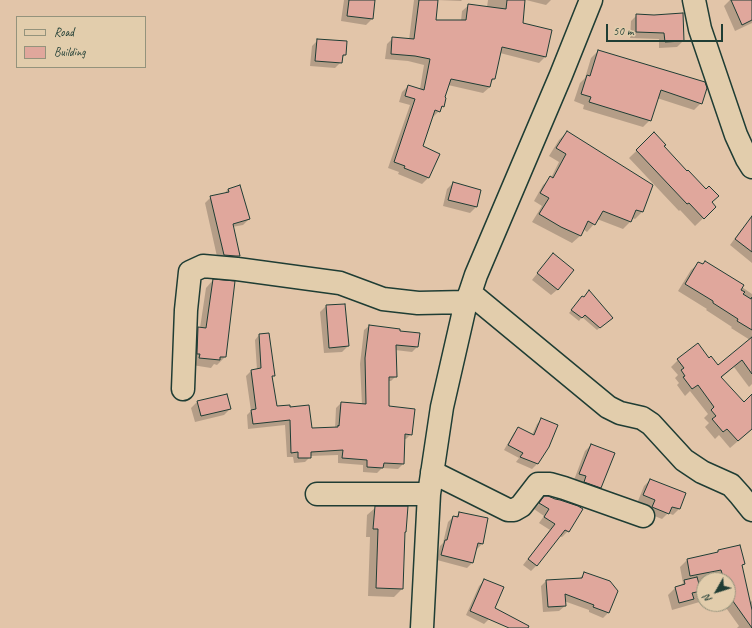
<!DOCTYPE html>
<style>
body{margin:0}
#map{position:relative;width:752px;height:628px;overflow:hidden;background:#e2c5a9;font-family:Caveat,sans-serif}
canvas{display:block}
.legend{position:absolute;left:16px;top:16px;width:130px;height:52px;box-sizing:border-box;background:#e2cdac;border:1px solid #94937c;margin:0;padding:5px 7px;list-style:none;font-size:12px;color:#1f3d34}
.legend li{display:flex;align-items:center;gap:8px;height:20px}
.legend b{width:20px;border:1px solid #94937c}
.north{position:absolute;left:696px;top:572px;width:40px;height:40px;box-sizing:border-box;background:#e2cdac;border:1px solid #94937c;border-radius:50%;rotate:231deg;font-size:11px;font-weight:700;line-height:16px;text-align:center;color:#1f3d34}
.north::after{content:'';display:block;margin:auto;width:14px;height:18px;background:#1f3d34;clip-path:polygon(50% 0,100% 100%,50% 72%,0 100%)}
.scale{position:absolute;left:606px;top:24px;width:117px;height:18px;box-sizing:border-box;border:2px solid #1f3d34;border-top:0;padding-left:5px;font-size:12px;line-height:14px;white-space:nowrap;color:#1f3d34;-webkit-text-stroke:3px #e2cdac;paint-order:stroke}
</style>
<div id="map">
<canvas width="752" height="628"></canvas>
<ul class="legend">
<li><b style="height:5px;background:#e2cdac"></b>Road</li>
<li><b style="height:11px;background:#e0a79c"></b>Building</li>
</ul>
<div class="north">N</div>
<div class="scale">50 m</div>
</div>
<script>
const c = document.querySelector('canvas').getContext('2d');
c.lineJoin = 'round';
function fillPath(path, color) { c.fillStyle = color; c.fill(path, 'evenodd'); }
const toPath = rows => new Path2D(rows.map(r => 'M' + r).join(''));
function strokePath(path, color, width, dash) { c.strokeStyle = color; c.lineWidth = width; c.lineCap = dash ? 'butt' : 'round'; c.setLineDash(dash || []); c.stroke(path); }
const shadow = toPath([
 [344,0,374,0,372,19,366,25,341,21],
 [414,0,462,0,461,1,437,0,434,21,461,21,462,11,469,5,487,7,488,0,524,0,522,23,545,57,539,63,500,53,494,79,490,83,490,87,483,93,448,85,444,98,443,106,439,111,433,117,432,117,422,147,439,154,428,178,422,184,398,174,399,172,388,168,410,105,399,102,402,92,408,86,420,89,424,65,408,61,385,59,387,44,393,38,409,40],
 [526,0,551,0,546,5],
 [730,0,752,0,752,23,735,31,724,6],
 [637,15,683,41,677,47,659,48,659,39,630,38,631,21],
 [318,40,345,55,342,58,341,62,335,68,310,66,312,46],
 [598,51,701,103,694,110,657,98,650,120,643,127,583,109,584,105,574,101,580,83,585,78,591,58],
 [567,132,642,212,635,219,632,218,631,221,623,229,597,219,594,224,587,232,583,229,580,236,572,243,532,222,542,206,534,201,543,185,551,178,559,162,549,156,559,140],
 [654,134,662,146,706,191,711,202,715,207,695,226,680,210,679,211,629,158],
 [453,183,480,190,476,207,470,213,443,206,447,189],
 [228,189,249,219,243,225,232,227,239,255,233,261,218,261,205,203,211,197,224,194],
 [747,224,752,227,752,263,730,245,741,230],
 [547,261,572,270,557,290,551,295,532,280],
 [705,262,752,294,752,384,749,387,734,367,721,378,744,404,752,395,752,429,730,448,719,435,715,439,705,427,709,423,704,418,708,414,690,391,685,396,677,385,679,383,675,378,678,375,671,367,678,360,709,359,718,366,750,340,731,328,732,327,706,310,707,309,678,291,691,270,699,263,702,265],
 [213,280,225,357,217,365,214,364,211,368,192,365,190,336,198,328,200,328,206,288],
 [580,300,609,320,597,330,582,317,579,321,569,313],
 [326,306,348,346,342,352,324,353,320,312],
 [369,326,399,332,417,347,412,352,395,350,396,376,391,381,388,381,388,407,411,434,406,439,404,439,403,464,398,469,382,468,377,473,363,472,363,465,338,463,338,455,310,456,310,457,305,462,294,463,293,457,287,457,285,425,248,429,247,415,251,411,246,376,251,371,257,370,255,340,259,335,273,375,272,377,276,407,311,429,335,429,336,408,341,403,362,405,360,364,364,330],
 [198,401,230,409,224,415,195,422,191,408],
 [542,419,548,446,537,464,532,469,516,462,519,458,504,450,514,433,518,428,532,435,537,424],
 [591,445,600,487,594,493,581,482,574,480,585,451],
 [650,480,685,493,679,509,673,515,668,513,662,519,647,513,649,506,638,501,644,486],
 [545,498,568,531,562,537,559,536,537,565,531,571,523,565,550,530,539,523,544,516,534,509],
 [375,508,404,533,402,589,394,597,368,596,370,537,366,537,367,515],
 [460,513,482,544,477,549,476,548,472,563,467,568,437,560,440,546,443,543,448,522,453,517,455,517],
 [718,551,743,564,741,566,749,603,752,601,752,628,737,628,739,626,724,605,728,604,728,580,704,580,704,604,705,604,704,604,703,601,672,610,668,595,675,588,679,587,683,583,680,567,687,560,716,554],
 [585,573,608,613,603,618,589,612,589,610,564,601,565,606,559,611,543,612,541,586,546,581,580,578],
 [485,580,490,618,484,624,466,615,479,586]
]);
const building = toPath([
 [349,0,375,0,373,19,347,16,349,0],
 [419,0,438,0,436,20,466,20,468,4,506,9,507,0,525,0,523,23,552,30,546,57,502,47,495,79,492,79,490,87,451,79,445,97,446,98,444,107,442,106,440,112,435,110,423,146,440,154,429,178,404,168,405,166,394,162,415,99,405,96,408,85,424,90,430,59,415,56,391,54,392,37,414,39,419,0],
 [731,0,752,0,752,20,742,25,731,0],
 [683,13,684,41,665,42,664,33,636,32,636,14,654,15,683,13],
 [317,39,347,41,346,55,343,55,342,63,315,61,317,39],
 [598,50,705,82,707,88,702,104,661,90,651,121,589,102,591,97,581,94,587,75,590,76,598,50],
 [567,131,653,185,643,212,636,210,631,222,603,211,595,225,588,221,581,236,561,227,539,214,549,198,540,193,550,176,553,178,566,154,556,148,567,131],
 [654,132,666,145,664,146,687,171,688,170,706,189,709,186,719,196,712,202,716,207,704,219,689,203,687,204,636,150,654,132],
 [453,182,481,190,477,207,448,200,453,182],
 [240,185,250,219,233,224,240,256,236,256,224,255,210,196,229,192,228,189,240,185],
 [752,216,752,252,735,239,752,216],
 [553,253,574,270,558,290,537,273,553,253],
 [705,261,744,285,741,290,745,292,743,294,751,299,752,297,752,330,737,321,738,319,713,303,713,301,685,284,698,262,703,264,705,261],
 [213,279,235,281,226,357,220,357,220,360,199,358,200,354,197,354,198,327,206,328,213,279],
 [589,290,613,318,600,328,585,315,582,318,571,310,582,296,584,297,589,290],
 [345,304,349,346,329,348,326,305,345,304],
 [369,325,400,329,400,331,420,333,418,347,396,345,397,377,389,377,389,406,415,409,412,435,405,434,404,464,384,463,383,468,367,467,367,460,342,458,343,450,311,452,311,458,298,458,298,452,291,453,290,420,253,424,251,410,256,409,251,370,261,368,259,334,269,333,275,376,272,376,277,406,290,405,290,407,309,405,312,428,338,427,338,425,339,426,341,402,366,404,365,358,369,325],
 [752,337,752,374,742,360,721,377,744,402,752,394,752,429,738,441,727,429,723,432,712,419,716,416,711,410,714,407,698,385,692,389,683,377,685,376,681,370,684,368,677,359,698,343,709,358,711,356,718,365,752,337],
 [227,394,231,409,201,416,197,401,227,394],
 [541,418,558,425,549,447,538,464,520,457,523,453,508,445,518,427,534,435,541,418],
 [591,444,615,453,601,488,584,482,586,476,579,474,591,444],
 [650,479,686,493,680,509,672,507,669,514,652,507,655,500,643,495,650,479],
 [544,496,548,496,555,499,560,500,578,506,583,509,569,532,565,530,537,566,528,559,555,524,544,517,549,509,539,503,544,496],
 [375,506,408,506,406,532,405,532,403,589,376,588,378,529,373,529,375,506],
 [459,512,488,518,483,544,478,543,473,563,441,555,445,540,447,540,453,516,458,517,459,512],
 [740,545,745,564,742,565,752,610,752,628,730,597,728,586,728,580,724,580,721,570,690,576,687,559,718,552,718,550,740,545],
 [584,572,610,581,618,591,609,613,593,607,594,605,565,594,566,606,548,607,546,580,582,578,584,572],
 [697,577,701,591,692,593,694,599,679,603,675,587,685,584,684,580,697,577],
 [484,579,504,587,495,608,529,626,528,628,509,628,470,611,484,579]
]);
const minor = toPath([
 [694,0,700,29,736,135,747,159,752,167],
 [470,293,608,407,620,413,642,418,651,424,684,460,702,472,731,485,740,495,752,510],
 [183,389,186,310,190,272,203,266,237,269,340,283,383,299,418,303,466,302],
 [432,472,508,510,514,510,521,506,538,484,550,484,564,488,643,516],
 [317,494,429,494],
 [422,628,429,494,442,407,466,302,470,293,476,275,561,75,591,0]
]);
fillPath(shadow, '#0003');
fillPath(building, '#e0a79c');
strokePath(building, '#1f3d34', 1);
strokePath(minor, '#1f3d34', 25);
strokePath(minor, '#e2cdac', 22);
</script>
